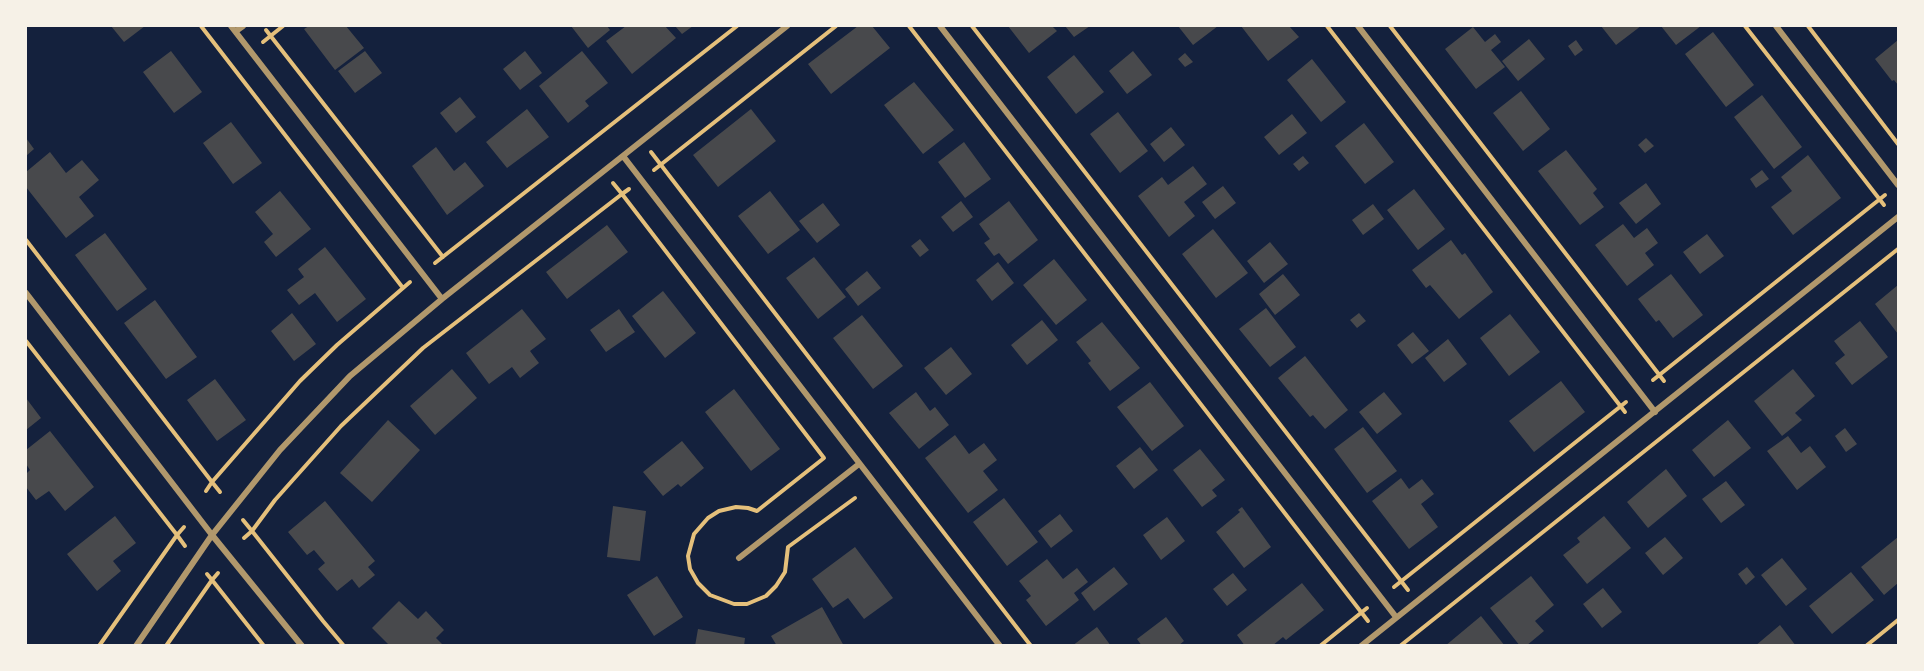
<!DOCTYPE html>
<style>
body{margin:0}
#map{position:relative;width:1924px;height:671px;overflow:hidden;background:#14213d;font-family:"Noto Sans",sans-serif}
canvas{display:block}
.frame{position:absolute;inset:0;border:27px solid #f6f1e7;pointer-events:none}
</style>
<div id="map">
<canvas width="1924" height="671"></canvas>
<div class="frame"></div>
</div>
<script>
const c = document.querySelector('canvas').getContext('2d');
c.lineJoin = 'round';
function fillPath(path, color) { c.fillStyle = color; c.fill(path, 'evenodd'); }
const toPath = rows => new Path2D(rows.map(r => 'M' + r).join(''));
function strokePath(path, color, width, dash) { c.strokeStyle = color; c.lineWidth = width; c.lineCap = dash ? 'butt' : 'round'; c.setLineDash(dash || []); c.stroke(path); }
const building = toPath([
 [111,26,145,26,124,42],
 [309,26,346,26,364,48,335,70,304,29],
 [571,26,607,26,610,30,588,48],
 [626,26,665,26,676,38,632,74,606,41],
 [675,26,693,26,682,34],
 [858,26,872,26,890,48,831,94,808,64],
 [1008,26,1052,26,1057,31,1029,53],
 [1065,26,1090,26,1074,37],
 [1178,26,1218,26,1193,45],
 [1241,26,1289,26,1299,37,1268,61],
 [1601,26,1641,26,1616,45],
 [1661,26,1701,26,1676,45],
 [1473,27,1485,42,1495,34,1501,42,1491,50,1505,67,1476,89,1445,49],
 [1713,32,1754,85,1726,107,1685,54],
 [1529,39,1545,59,1518,81,1502,61],
 [1576,40,1583,50,1575,56,1568,46],
 [1898,40,1898,85,1894,80,1892,81,1875,59],
 [171,51,202,92,174,113,143,72],
 [365,51,382,73,355,93,338,71],
 [525,51,542,73,520,90,503,69],
 [582,51,608,83,585,101,589,106,568,123,539,86],
 [1133,51,1152,75,1127,94,1109,71],
 [1185,53,1193,62,1185,67,1178,59],
 [1074,55,1104,92,1076,114,1047,77],
 [1312,59,1346,102,1321,122,1287,80],
 [914,82,954,130,923,154,884,105],
 [1521,91,1550,129,1523,151,1493,113],
 [1762,95,1802,147,1774,169,1734,117],
 [460,97,476,117,456,133,440,113],
 [527,109,549,137,507,168,486,142],
 [751,109,776,141,718,187,693,155],
 [1118,112,1148,151,1120,173,1090,134],
 [1292,114,1307,133,1279,155,1264,137],
 [231,122,262,163,233,184,203,143],
 [1364,123,1394,162,1365,184,1335,146],
 [1171,127,1185,145,1164,162,1150,144],
 [26,138,34,149,26,156],
 [1646,138,1654,146,1645,153,1638,145],
 [964,142,991,179,965,198,938,162],
 [436,147,454,171,465,162,484,186,447,215,412,166],
 [1566,150,1597,189,1593,193,1604,207,1580,225,1538,171],
 [50,152,66,173,82,160,99,180,79,197,94,216,66,238,26,187,26,172],
 [1808,155,1841,198,1793,235,1771,207,1792,191,1781,177],
 [1303,156,1309,163,1299,171,1293,164],
 [1193,166,1207,184,1184,202,1195,216,1169,237,1138,196,1162,177,1168,185],
 [1762,170,1769,179,1756,188,1750,179],
 [1646,183,1661,204,1636,224,1619,203],
 [1223,186,1236,203,1215,219,1202,202],
 [1414,189,1445,229,1418,250,1387,210],
 [280,191,311,229,276,257,264,242,273,234,255,212],
 [770,191,800,230,768,254,738,216],
 [961,201,973,217,953,232,941,217],
 [1009,201,1038,240,1008,264,999,253,994,256,984,243,990,239,979,224],
 [823,203,840,225,817,243,799,221],
 [1373,204,1384,219,1363,235,1352,220],
 [1623,224,1634,238,1647,228,1658,243,1645,253,1654,265,1627,286,1595,245],
 [607,225,628,252,567,299,546,272],
 [1213,229,1248,273,1216,298,1182,254],
 [105,233,147,289,117,311,75,255],
 [1707,234,1724,256,1700,274,1683,252],
 [920,239,929,250,920,257,911,246],
 [1451,240,1462,255,1465,253,1493,292,1459,319,1430,285,1426,288,1412,270],
 [1270,242,1288,264,1264,283,1247,261],
 [325,247,366,299,337,322,315,293,299,305,287,290,304,277,298,269],
 [814,257,846,297,818,319,786,278],
 [1054,259,1087,300,1056,325,1023,285],
 [998,262,1014,283,992,301,976,280],
 [867,271,881,288,858,306,845,289],
 [1283,274,1300,295,1275,315,1259,294],
 [1671,274,1703,315,1673,338,1659,320,1656,322,1638,299],
 [1898,285,1898,334,1875,304],
 [663,291,696,333,665,358,632,316],
 [155,300,197,357,166,379,124,323],
 [1266,308,1296,347,1270,367,1239,329],
 [522,309,546,339,530,351,539,363,520,378,512,367,489,384,466,353],
 [619,309,635,332,606,352,590,330],
 [292,313,316,344,294,361,271,331],
 [1359,313,1366,321,1357,328,1350,320],
 [1510,314,1540,352,1509,376,1480,338],
 [862,315,903,366,873,389,833,338],
 [1042,320,1058,340,1027,365,1011,345],
 [1860,321,1888,357,1852,385,1835,363,1845,355,1834,341],
 [1102,322,1140,368,1110,391,1088,363,1091,361,1076,342],
 [1413,332,1429,351,1412,364,1397,345],
 [1448,339,1467,364,1444,382,1425,358],
 [951,347,972,374,946,395,924,368],
 [1305,356,1348,410,1325,429,1313,415,1310,417,1278,378],
 [452,369,477,398,435,435,410,406],
 [1793,369,1815,396,1795,413,1802,420,1782,436,1754,401],
 [215,379,246,420,217,441,187,400],
 [1561,381,1585,412,1534,452,1509,421],
 [1150,382,1184,426,1152,451,1117,407],
 [734,389,780,449,751,471,705,412],
 [916,392,930,411,935,407,949,425,919,449,889,413],
 [1384,392,1402,414,1377,434,1359,412],
 [26,398,41,418,26,430],
 [388,420,420,450,372,502,340,473],
 [1728,420,1751,448,1714,477,1692,450],
 [1363,427,1397,471,1367,493,1334,449],
 [1845,428,1857,444,1846,452,1835,436],
 [50,431,94,487,65,511,49,491,36,500,26,487,26,474,30,470,26,464,26,450],
 [955,435,969,454,984,443,997,460,983,471,998,490,968,513,925,458],
 [1788,436,1801,453,1810,446,1826,467,1797,490,1767,451],
 [682,441,704,468,681,487,678,484,663,496,643,472],
 [1140,447,1158,470,1134,489,1116,466],
 [1200,449,1225,480,1212,490,1217,496,1202,507,1173,470],
 [1666,469,1687,496,1648,528,1627,502],
 [1401,478,1409,489,1422,479,1434,494,1421,504,1438,527,1409,549,1372,501],
 [1726,481,1745,505,1721,523,1702,499],
 [1004,498,1038,542,1007,566,973,522],
 [325,501,375,561,368,567,375,575,359,588,352,579,337,591,318,569,325,563,314,550,307,555,288,532],
 [613,506,646,511,640,561,607,557],
 [1242,507,1271,547,1244,568,1216,532,1240,512,1238,510],
 [1060,514,1073,531,1051,548,1038,531],
 [115,516,136,543,113,561,121,571,97,591,67,554],
 [1604,516,1631,548,1587,584,1563,555,1580,542,1577,538],
 [1167,517,1185,541,1161,560,1143,535],
 [1665,537,1683,558,1663,575,1645,553],
 [1898,537,1898,583,1884,595,1861,567],
 [855,547,893,598,864,619,848,598,833,608,812,579],
 [1782,558,1807,589,1786,606,1761,575],
 [1047,559,1063,579,1077,568,1088,582,1074,593,1079,600,1046,626,1026,600,1031,596,1019,581],
 [1114,567,1128,584,1094,611,1081,593],
 [1747,567,1755,577,1746,585,1738,574],
 [1851,572,1874,600,1832,634,1809,606],
 [1233,573,1247,590,1227,606,1213,589],
 [657,576,683,617,654,636,627,595],
 [1531,576,1554,605,1535,621,1544,631,1526,646,1520,646,1490,608],
 [1302,583,1324,610,1286,640,1283,637,1272,646,1245,646,1237,635],
 [1603,588,1622,612,1602,628,1583,604],
 [399,601,418,619,426,611,444,630,436,638,444,646,390,646,372,628],
 [822,607,844,646,777,646,771,636],
 [1481,616,1505,646,1445,646],
 [1166,617,1184,641,1178,646,1142,646,1137,639],
 [1780,625,1796,646,1755,646],
 [1097,627,1111,646,1072,646],
 [698,629,745,638,744,646,695,646]
]);
const path = toPath([
 [201,26,403,288],
 [909,26,1368,621],
 [972,26,1408,590],
 [1327,26,1625,412],
 [1390,26,1664,381],
 [1745,26,1884,205],
 [1808,26,1898,144],
 [266,30,443,257],
 [263,42,283,26],
 [651,152,1031,646],
 [654,170,836,26],
 [613,183,622,194,629,189],
 [26,240,212,482,300,381,337,345,410,282],
 [435,263,737,26],
 [26,341,177,535,99,646],
 [1653,380,1885,195],
 [206,491,212,482,220,492],
 [243,520,252,531,244,538],
 [184,527,177,535,185,546],
 [207,574,212,580,218,573],
 [1394,587,1626,402],
 [166,646,212,580,264,646],
 [344,646,323,621,252,531,275,500,341,426,423,348,622,194,824,458,757,511,748,508,736,507,719,511,708,518,694,534,688,556,690,569,698,583,710,595,734,604,747,604,766,596,776,586,785,572,788,547,855,498],
 [1320,646,1367,608],
 [1400,646,1898,249],
 [1866,646,1898,620]
]);
const minor = toPath([
 [231,26,442,299],
 [940,26,1396,617],
 [1358,26,1655,412],
 [1776,26,1898,185],
 [236,31,243,26],
 [623,156,1000,646],
 [26,293,212,535,302,646],
 [739,558,859,464],
 [136,646,212,535,280,450,350,376,442,299,787,26],
 [1361,646,1898,217]
]);
fillPath(building, '#48494c');
strokePath(path, '#e5c07b', 4);
strokePath(minor, '#b1986c', 6);
</script>
